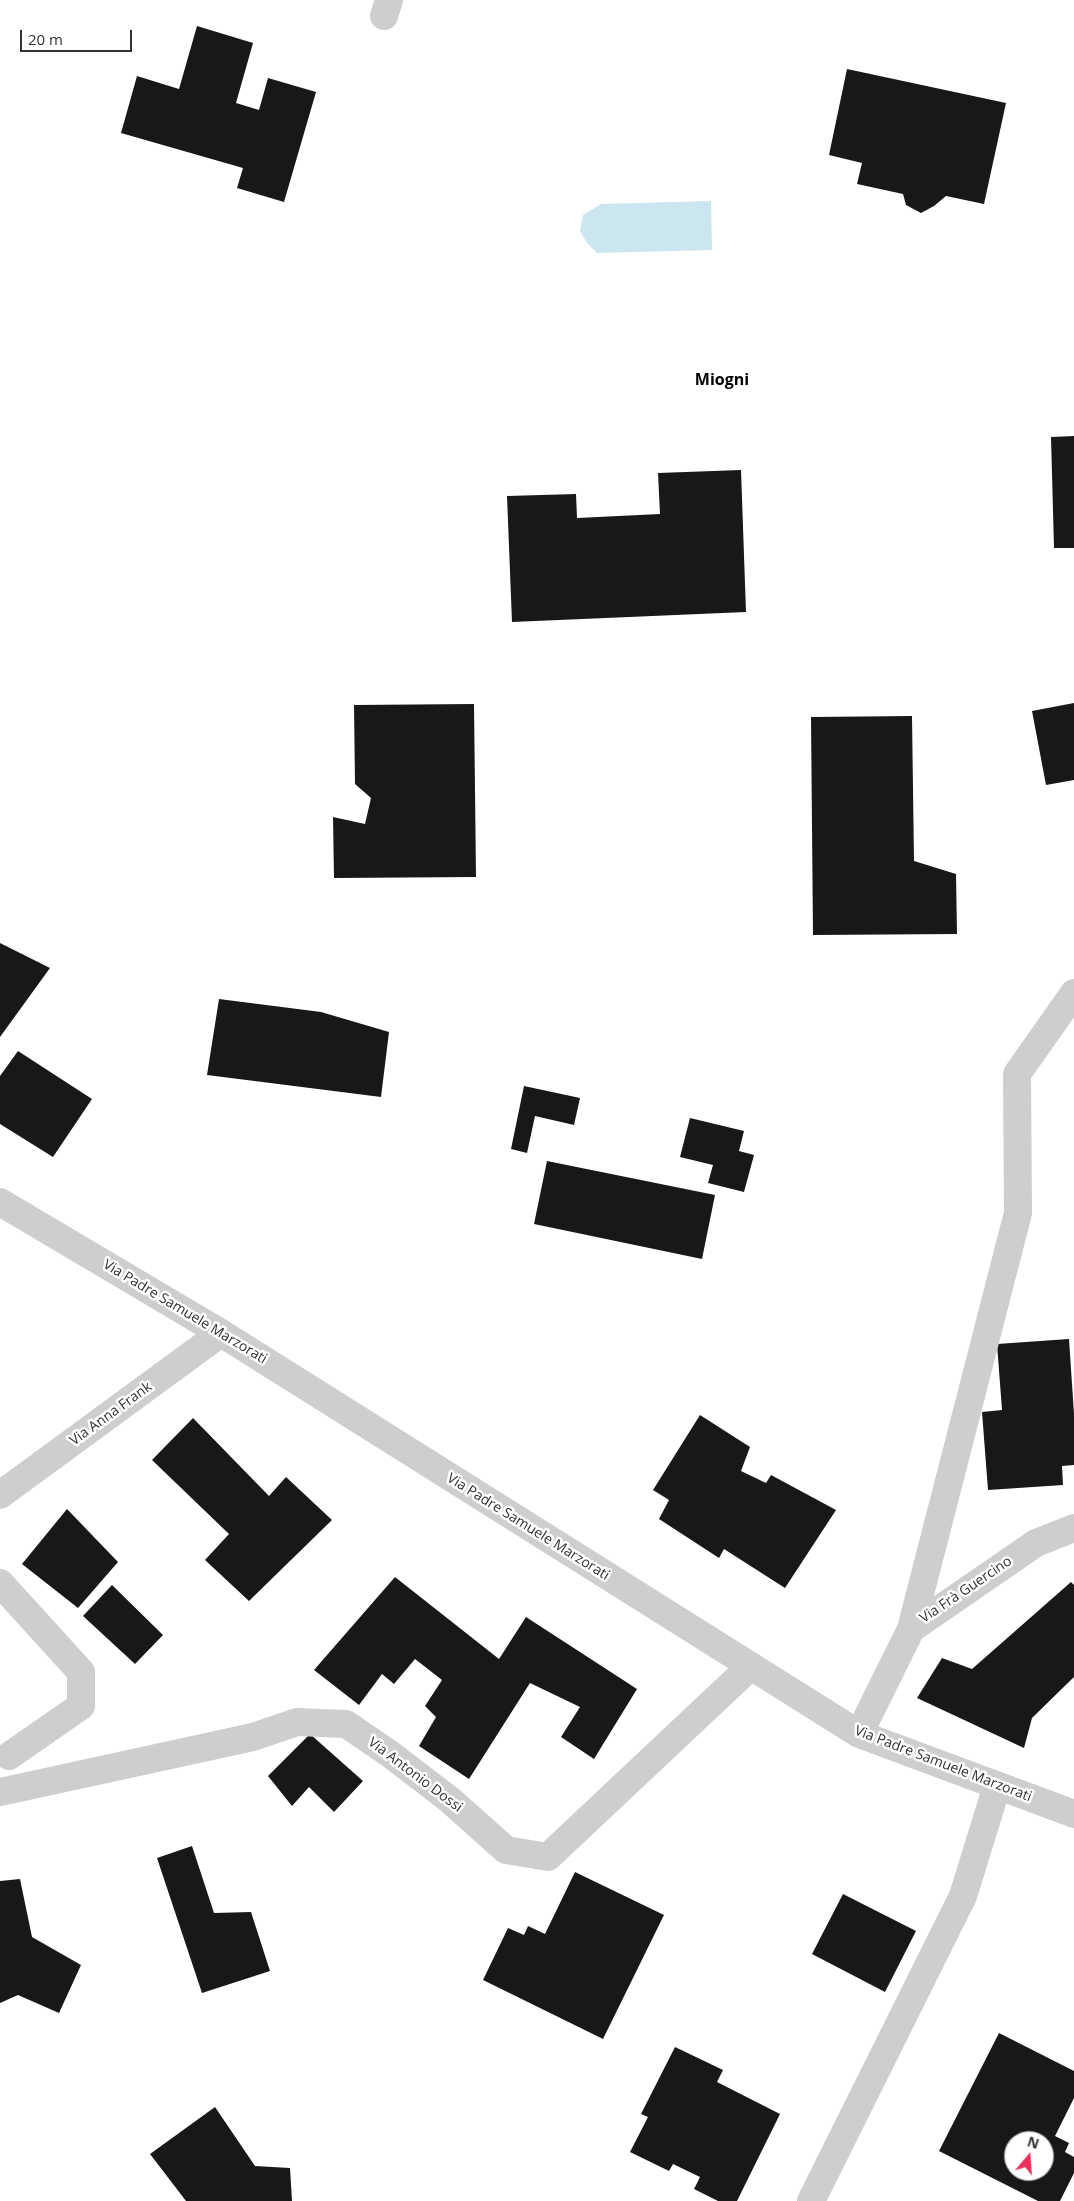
<!DOCTYPE html>
<meta charset="utf-8">
<style>
body{margin:0}
#map{position:relative;width:1074px;height:2201px;overflow:hidden;background:#fff;font-family:"Open Sans",sans-serif}
canvas{display:block}
.north{position:absolute;left:1004px;top:2131px;width:50px;height:50px;box-sizing:border-box;background:#fff;border:1px solid #adadad;border-radius:50%;rotate:18deg;font-size:14px;font-weight:700;line-height:20px;text-align:center;color:#313131}
.north::after{content:'';display:block;margin:auto;width:18px;height:22px;background:#ed2e59;clip-path:polygon(50% 0,100% 100%,50% 72%,0 100%)}
.scale{position:absolute;left:20px;top:30px;width:112px;height:22px;box-sizing:border-box;border:2px solid #313131;border-top:0;padding-left:6px;font-size:15px;line-height:18px;white-space:nowrap;color:#313131;-webkit-text-stroke:4px #fff;paint-order:stroke}
</style>
<div id="map">
<canvas width="1074" height="2201"></canvas>
<div class="north">N</div>
<div class="scale">20 m</div>
</div>
<script>
const c = document.querySelector('canvas').getContext('2d');
c.lineJoin = 'round';
function fillPath(path, color) { c.fillStyle = color; c.fill(path, 'evenodd'); }
const toPath = rows => new Path2D(rows.map(r => 'M' + r).join(''));
function strokePath(path, color, width, dash) { c.strokeStyle = color; c.lineWidth = width; c.lineCap = dash ? 'butt' : 'round'; c.setLineDash(dash || []); c.stroke(path); }
function label(font, color, halo, rows, align = 'center') {
  c.font = font + ' "Open Sans",sans-serif'; c.lineWidth = 5; c.setLineDash([]); c.textBaseline = 'middle'; c.strokeStyle = halo; c.fillStyle = color; for (const [text, x, y, turn = 0] of rows) {
    c.save(); c.translate(x, y); c.rotate((+turn || 0) * Math.PI / 180); c.textAlign = isNaN(turn) ? turn : align; if (halo) c.strokeText(text, 0, 0); c.fillText(text, 0, 0); c.restore();
  }
}
const water = toPath([
 [711,201,712,250,597,253,587,243,580,231,583,215,601,204]
]);
const building = toPath([
 [197,26,253,43,236,103,259,110,268,78,316,92,284,202,237,188,243,168,121,133,137,76,179,89],
 [847,69,1006,103,984,204,946,196,934,206,921,213,906,205,903,194,857,184,862,163,829,155],
 [1074,436,1074,548,1054,548,1051,437],
 [741,470,746,612,512,622,507,496,576,494,577,518,660,514,658,473],
 [1074,703,1074,780,1046,785,1032,711],
 [474,704,476,877,334,878,333,817,365,824,371,798,355,784,354,705],
 [912,716,914,861,956,874,957,934,813,935,811,717],
 [0,943,50,968,0,1037],
 [219,999,321,1012,389,1032,381,1097,207,1075],
 [18,1051,92,1099,53,1157,0,1124,0,1076],
 [524,1086,580,1098,574,1125,535,1116,527,1153,511,1149],
 [690,1118,744,1131,739,1151,754,1155,744,1192,708,1183,713,1165,680,1157],
 [547,1161,715,1195,702,1259,534,1224],
 [1069,1339,1074,1414,1074,1465,1062,1466,1063,1485,988,1490,982,1412,1002,1410,997,1344],
 [700,1415,750,1447,741,1471,766,1483,771,1475,836,1510,785,1588,724,1549,719,1558,659,1519,669,1500,653,1490],
 [193,1418,269,1496,286,1477,332,1520,249,1601,205,1560,229,1534,152,1460],
 [67,1509,118,1562,78,1608,22,1564],
 [395,1577,499,1659,526,1617,637,1689,594,1759,561,1737,580,1707,530,1683,469,1779,419,1746,436,1717,425,1706,442,1680,415,1659,394,1684,382,1674,359,1705,314,1670],
 [1071,1582,1074,1585,1074,1677,1032,1718,1024,1748,917,1698,942,1658,972,1669],
 [112,1585,163,1635,135,1664,83,1616],
 [310,1734,363,1781,334,1812,309,1787,292,1806,268,1776],
 [192,1846,214,1913,251,1912,270,1971,202,1993,157,1858],
 [575,1872,664,1915,603,2039,483,1980,508,1928,524,1935,528,1926,545,1934],
 [20,1879,32,1937,81,1965,59,2013,18,1995,0,2003,0,1881],
 [843,1894,916,1931,885,1992,812,1954],
 [999,2033,1074,2071,1074,2098,1055,2136,1069,2143,1065,2152,1074,2157,1074,2173,1060,2201,1038,2201,939,2151],
 [1014,2141,1044,2141,1044,2171,1014,2171],
 [675,2047,723,2070,717,2082,780,2114,737,2201,718,2201,694,2189,700,2177,673,2164,669,2171,630,2152,648,2117,641,2114],
 [215,2107,255,2166,290,2168,292,2201,186,2201,150,2154]
]);
const minor = toPath([
 [384,16,389,0],
 [0,1202,221,1333,859,1734,1074,1814],
 [0,1495,221,1333],
 [0,1583,81,1672,81,1706,9,1756],
 [911,1629,1018,1213,1017,1074,1074,993],
 [859,1734,911,1629,1036,1543,1074,1528],
 [0,1792,253,1737,297,1722,346,1724,390,1754,450,1800,506,1850,548,1857,751,1666],
 [811,2201,963,1896,997,1786]
]);
const streetNames = [
 ["Via Padre Samuele Marzorati",185,1312,31],
 ["Via Anna Frank",111,1414,-36],
 ["Via Padre Samuele Marzorati",528,1527,32],
 ["Via Frà Guercino",966,1590,-34],
 ["Via Padre Samuele Marzorati",943,1764,21],
 ["Via Antonio Dossi",415,1775,37]
];
const quarterNames = [
 ["Miogni",722,380]
];
fillPath(water, '#cbe6ef');
fillPath(building, '#181818');
strokePath(minor, '#cecece', 28);
label('14px', '#313131', '#fff', streetNames);
label('bold 16px', '#000', '#fff', quarterNames);
</script>
